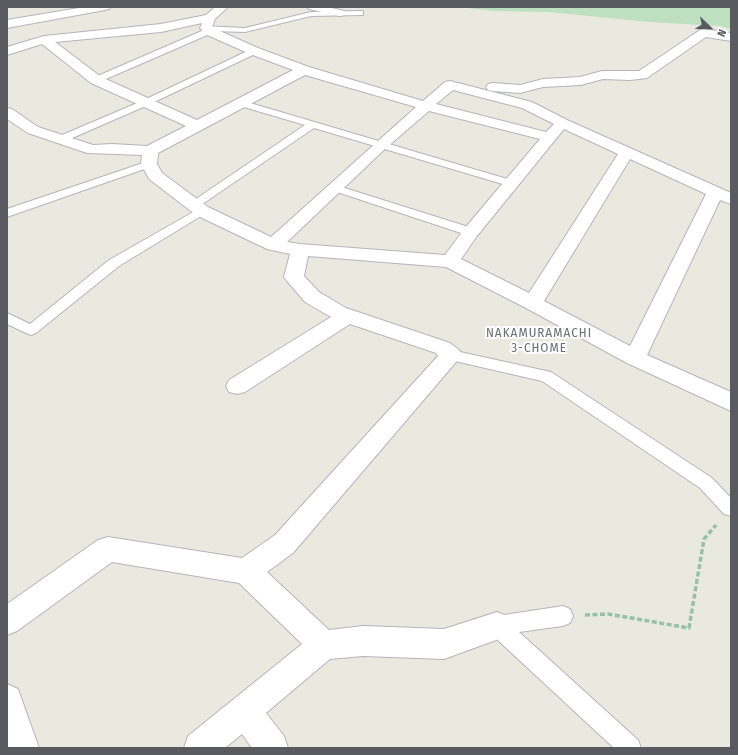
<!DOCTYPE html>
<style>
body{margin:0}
#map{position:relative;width:738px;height:755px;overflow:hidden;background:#eae9e0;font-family:"Fira Sans Condensed",sans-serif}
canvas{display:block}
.frame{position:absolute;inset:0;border:8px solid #595b60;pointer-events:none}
.north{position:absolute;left:690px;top:8px;width:40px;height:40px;-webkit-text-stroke:3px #fff;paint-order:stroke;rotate:113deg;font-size:11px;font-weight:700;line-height:16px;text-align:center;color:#595b60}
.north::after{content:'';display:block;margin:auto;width:14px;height:18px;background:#595b60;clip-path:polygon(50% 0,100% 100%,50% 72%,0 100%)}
</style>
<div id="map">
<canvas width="738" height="755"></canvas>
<div class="frame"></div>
<div class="north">N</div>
</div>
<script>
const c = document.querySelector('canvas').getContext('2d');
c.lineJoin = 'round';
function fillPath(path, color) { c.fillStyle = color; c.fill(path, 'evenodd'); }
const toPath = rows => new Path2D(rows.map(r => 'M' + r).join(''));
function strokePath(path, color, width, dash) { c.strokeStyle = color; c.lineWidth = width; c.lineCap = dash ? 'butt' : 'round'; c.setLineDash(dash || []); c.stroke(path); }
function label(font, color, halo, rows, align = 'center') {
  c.font = font + ' "Fira Sans Condensed",sans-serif'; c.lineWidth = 4; c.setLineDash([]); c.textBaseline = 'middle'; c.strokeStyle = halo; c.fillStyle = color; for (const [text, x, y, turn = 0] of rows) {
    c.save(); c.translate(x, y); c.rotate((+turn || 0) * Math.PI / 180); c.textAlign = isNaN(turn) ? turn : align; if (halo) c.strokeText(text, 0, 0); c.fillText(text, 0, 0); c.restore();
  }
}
const green = toPath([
 [458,7,731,7,731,29,720,26,649,22,549,12,494,11]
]);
const path = toPath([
 [585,615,608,614,689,628,704,539,716,525]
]);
const service = toPath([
 [360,11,363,11,363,15,311,16,245,32,213,31,212,33,99,82,96,83,91,80,93,78,204,30,202,28,203,26,245,28,311,12,360,11],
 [254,48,258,51,257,53,148,105,63,142,59,143,54,140,55,138,142,101,254,48],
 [240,100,514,181,516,183,510,186,506,185,314,128,198,207,190,207,188,205,190,203,305,125,237,105,235,103,240,100],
 [149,161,154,164,153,166,7,217,7,209,149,161],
 [335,185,475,229,477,232,475,235,471,236,467,235,331,190,329,188,331,186,335,185],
 [202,207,206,209,208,211,206,213,119,266,36,333,31,335,26,333,7,324,7,313,30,324,109,260,202,207],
 [451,350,551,372,712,478,731,498,731,516,724,514,700,488,542,381,446,359,444,355,446,351,451,350],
 [563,606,570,609,573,616,570,623,563,626,519,632,638,740,641,748,614,748,490,633,487,626,490,619,497,616,563,606]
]);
const minor = toPath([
 [85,7,111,7,109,9,105,10,7,28,7,20,85,7],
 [215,7,228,7,215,19,212,27,213,28,258,48,309,67,423,101,445,82,450,81,532,102,567,120,731,193,731,204,720,200,647,355,731,392,731,411,627,363,526,308,446,267,308,256,304,276,319,292,346,308,450,343,459,350,462,355,293,553,267,572,329,630,363,626,444,629,497,612,507,616,512,626,507,636,444,659,363,656,330,659,266,713,284,736,288,748,252,748,242,734,225,748,184,748,188,736,302,644,239,583,112,562,17,631,7,635,7,604,98,540,108,537,242,558,275,535,438,356,436,353,350,324,245,392,237,394,229,392,226,386,229,380,331,317,305,302,287,281,284,277,290,254,267,249,196,215,149,179,141,164,142,155,87,153,28,133,7,119,7,108,12,109,38,127,93,145,112,144,147,146,186,126,91,83,42,44,7,55,7,47,44,36,161,24,206,15,215,7],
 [202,23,200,28,205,34,250,54,293,70,197,120,101,77,55,42,161,32,202,23],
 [305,75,416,107,271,237,208,207,162,173,157,164,158,153,305,75],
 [453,90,522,108,554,124,546,132,436,104,453,90],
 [429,111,540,139,465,228,445,255,300,244,287,242,386,148,429,111],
 [564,129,618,154,529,293,461,259,477,236,564,129],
 [630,159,706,194,630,346,544,301,630,159],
 [307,7,328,7,344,11,346,13,344,15,340,16,309,9,307,7],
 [704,29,731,33,731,41,706,37,647,78,630,80,603,79,581,85,543,87,520,93,493,91,488,90,486,87,488,84,493,83,520,85,543,79,580,77,602,71,639,71,700,30,704,29],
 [7,684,18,689,39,748,7,748,7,684]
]);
const neighbourhoodNames = [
 ["NAKAMURAMACHI",539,333],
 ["3-CHOME",539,348]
];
fillPath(green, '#bee0c0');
strokePath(service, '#b3b5ba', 2);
strokePath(minor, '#b3b5ba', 2);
strokePath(path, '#98c0a6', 3.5, [5, 2.5]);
fillPath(service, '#fff');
fillPath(minor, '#fff');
c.letterSpacing = '1px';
label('13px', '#6a6d72', '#fff', neighbourhoodNames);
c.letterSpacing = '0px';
</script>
